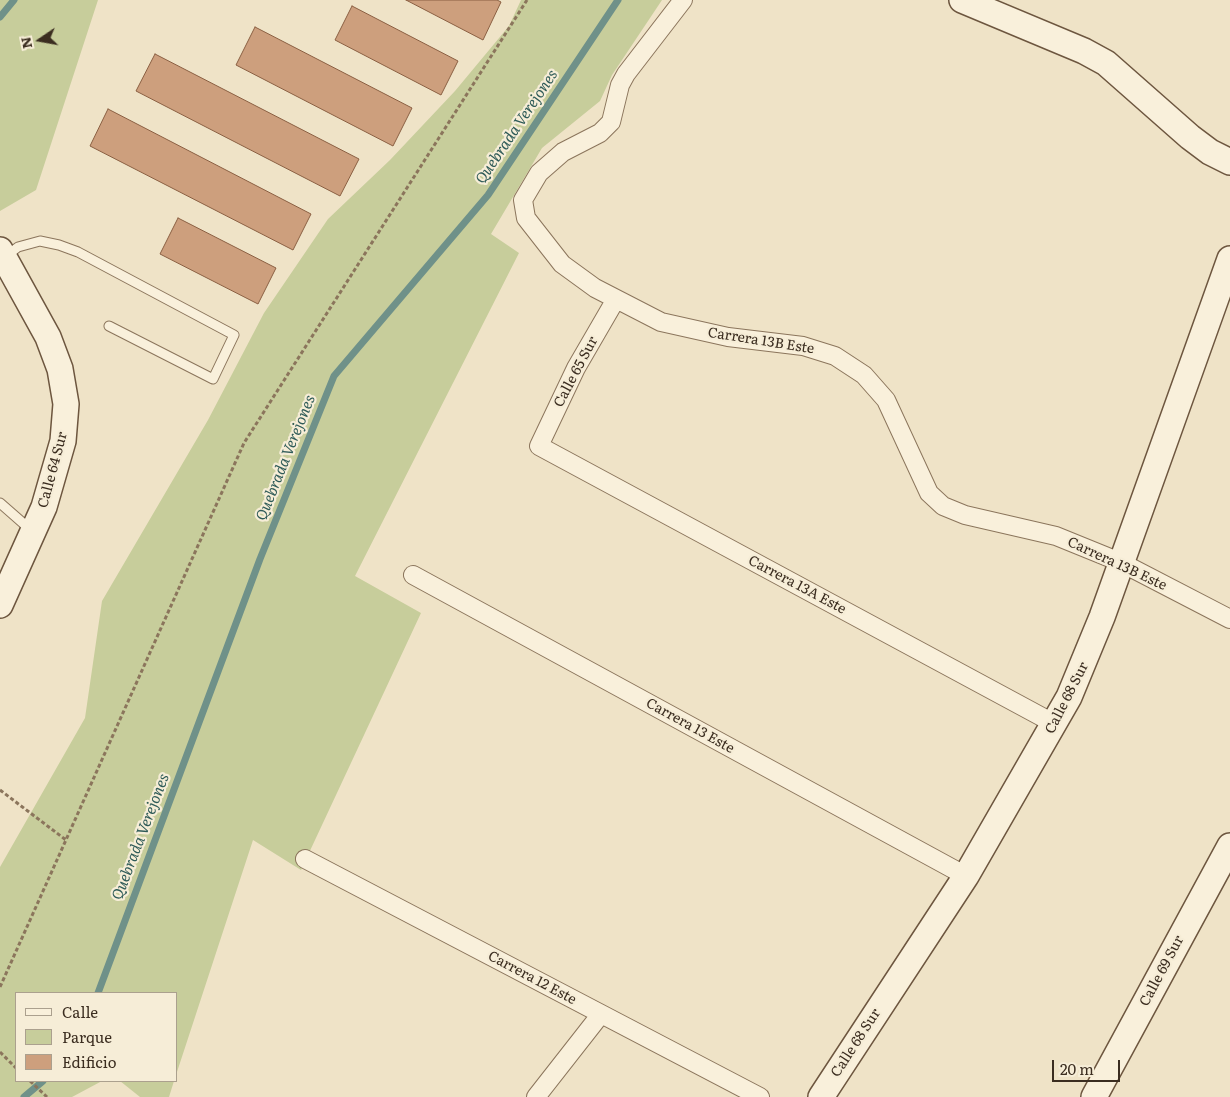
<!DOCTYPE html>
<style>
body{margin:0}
#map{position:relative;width:1230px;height:1097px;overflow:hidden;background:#efe3c7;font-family:Literata,serif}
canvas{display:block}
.legend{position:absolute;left:15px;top:992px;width:162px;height:90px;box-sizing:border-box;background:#f6edd7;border:1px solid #aba08e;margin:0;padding:6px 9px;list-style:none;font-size:15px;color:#3b2d20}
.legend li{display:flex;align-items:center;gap:10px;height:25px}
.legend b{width:25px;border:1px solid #aba08e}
.north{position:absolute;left:15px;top:15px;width:50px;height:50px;-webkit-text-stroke:4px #f6edd7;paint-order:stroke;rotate:258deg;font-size:14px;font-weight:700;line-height:20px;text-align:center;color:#3b2d20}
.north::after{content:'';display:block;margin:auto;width:18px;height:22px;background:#3b2d20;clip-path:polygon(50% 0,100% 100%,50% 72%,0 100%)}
.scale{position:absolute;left:1052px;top:1060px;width:68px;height:22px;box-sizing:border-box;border:2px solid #3b2d20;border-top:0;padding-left:6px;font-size:15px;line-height:18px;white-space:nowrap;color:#3b2d20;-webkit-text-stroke:4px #f6edd7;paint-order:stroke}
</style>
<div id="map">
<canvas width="1230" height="1097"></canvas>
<ul class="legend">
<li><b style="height:6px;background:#f9f0db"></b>Calle</li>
<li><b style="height:14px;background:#c7cd9b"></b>Parque</li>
<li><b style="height:14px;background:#cd9f7d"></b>Edificio</li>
</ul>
<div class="north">N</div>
<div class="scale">20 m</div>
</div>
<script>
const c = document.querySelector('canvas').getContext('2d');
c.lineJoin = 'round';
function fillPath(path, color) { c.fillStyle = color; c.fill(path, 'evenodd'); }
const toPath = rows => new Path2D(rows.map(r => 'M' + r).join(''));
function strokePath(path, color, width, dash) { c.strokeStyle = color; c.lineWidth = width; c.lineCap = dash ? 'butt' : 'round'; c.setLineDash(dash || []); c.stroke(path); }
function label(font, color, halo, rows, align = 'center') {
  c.font = font + ' Literata,serif'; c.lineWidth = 4.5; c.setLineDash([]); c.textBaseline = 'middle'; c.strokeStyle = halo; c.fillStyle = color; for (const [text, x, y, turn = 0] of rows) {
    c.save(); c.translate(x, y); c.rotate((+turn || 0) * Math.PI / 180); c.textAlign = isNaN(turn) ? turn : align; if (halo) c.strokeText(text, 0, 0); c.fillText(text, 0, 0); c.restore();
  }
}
const green = toPath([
 [0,0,98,0,36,190,0,211],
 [521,0,662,0,612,75,600,101,542,148,491,234,519,253,355,576,421,613,301,870,253,840,176,1075,176,993,16,993,16,1081,102,1081,72,1097,0,1097,0,867,85,718,102,601,208,420,264,313,328,219,390,160,455,91,509,26],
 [120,1081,174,1081,169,1097,140,1097]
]);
const stream = toPath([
 [0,17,14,0],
 [98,993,260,559,334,376,488,195,618,0],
 [24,1097,43,1081]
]);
const building = toPath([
 [406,0,497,0,501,2,483,40,406,0],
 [352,6,458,61,441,95,335,40,352,6],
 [255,27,412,108,393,146,236,65,255,27],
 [155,54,359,159,340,196,136,91,155,54],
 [108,109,311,214,293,250,90,146,108,109],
 [178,218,276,268,258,304,160,254,178,218]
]);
const path = toPath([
 [0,790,66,840],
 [0,987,244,443,527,0],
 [0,1052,16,1068],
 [30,1081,47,1097]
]);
const lane = toPath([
 [5,257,18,247,40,241,59,245,78,252,234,335,213,379,109,326],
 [0,503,32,531]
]);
const street = toPath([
 [683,0,626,74,620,85,611,122,600,133,563,152,539,173,523,200,526,218,562,264,595,288,661,322,728,337,803,346,835,356,864,375,886,400,929,493,943,506,965,515,1056,536,1120,562,1230,619],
 [616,299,576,368,539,446,1055,724],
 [413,575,966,876],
 [305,859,760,1097],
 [536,1097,601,1014]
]);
const secondary = toPath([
 [962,0,1084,51,1106,63,1190,137,1210,152,1230,162],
 [0,250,48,337,60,369,66,404,63,441,44,507,0,605],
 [821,1097,966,876,1069,697,1102,617,1230,259],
 [1094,1097,1230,846]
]);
const streetNames = [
 ["Carrera 13B Este",761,341,9],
 ["Calle 65 Sur",576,372,-62],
 ["Calle 64 Sur",53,470,-75],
 ["Carrera 13B Este",1117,564,25],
 ["Carrera 13A Este",797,585,28],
 ["Calle 68 Sur",1067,698,-63],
 ["Carrera 13 Este",690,726,29],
 ["Calle 69 Sur",1162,971,-62],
 ["Carrera 12 Este",532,978,28],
 ["Calle 68 Sur",856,1043,-57]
];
const waterNames = [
 ["Quebrada Verejones",517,127,-56],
 ["Quebrada Verejones",286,458,-68],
 ["Quebrada Verejones",141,837,-69]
];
fillPath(green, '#c7cd9b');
strokePath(stream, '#6f9189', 7);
fillPath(building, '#cd9f7d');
strokePath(building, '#8a5f42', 1);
strokePath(lane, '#8b755c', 11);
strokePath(street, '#8b755c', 20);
strokePath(secondary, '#6d563f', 28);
strokePath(path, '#8b755c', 3, [4, 2.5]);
strokePath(lane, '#f9f0db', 9);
strokePath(street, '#f9f0db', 18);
strokePath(secondary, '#f9f0db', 25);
label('14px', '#3b2d20', '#f6edd7', streetNames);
label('italic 15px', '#2f5b58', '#f6edd7', waterNames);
</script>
